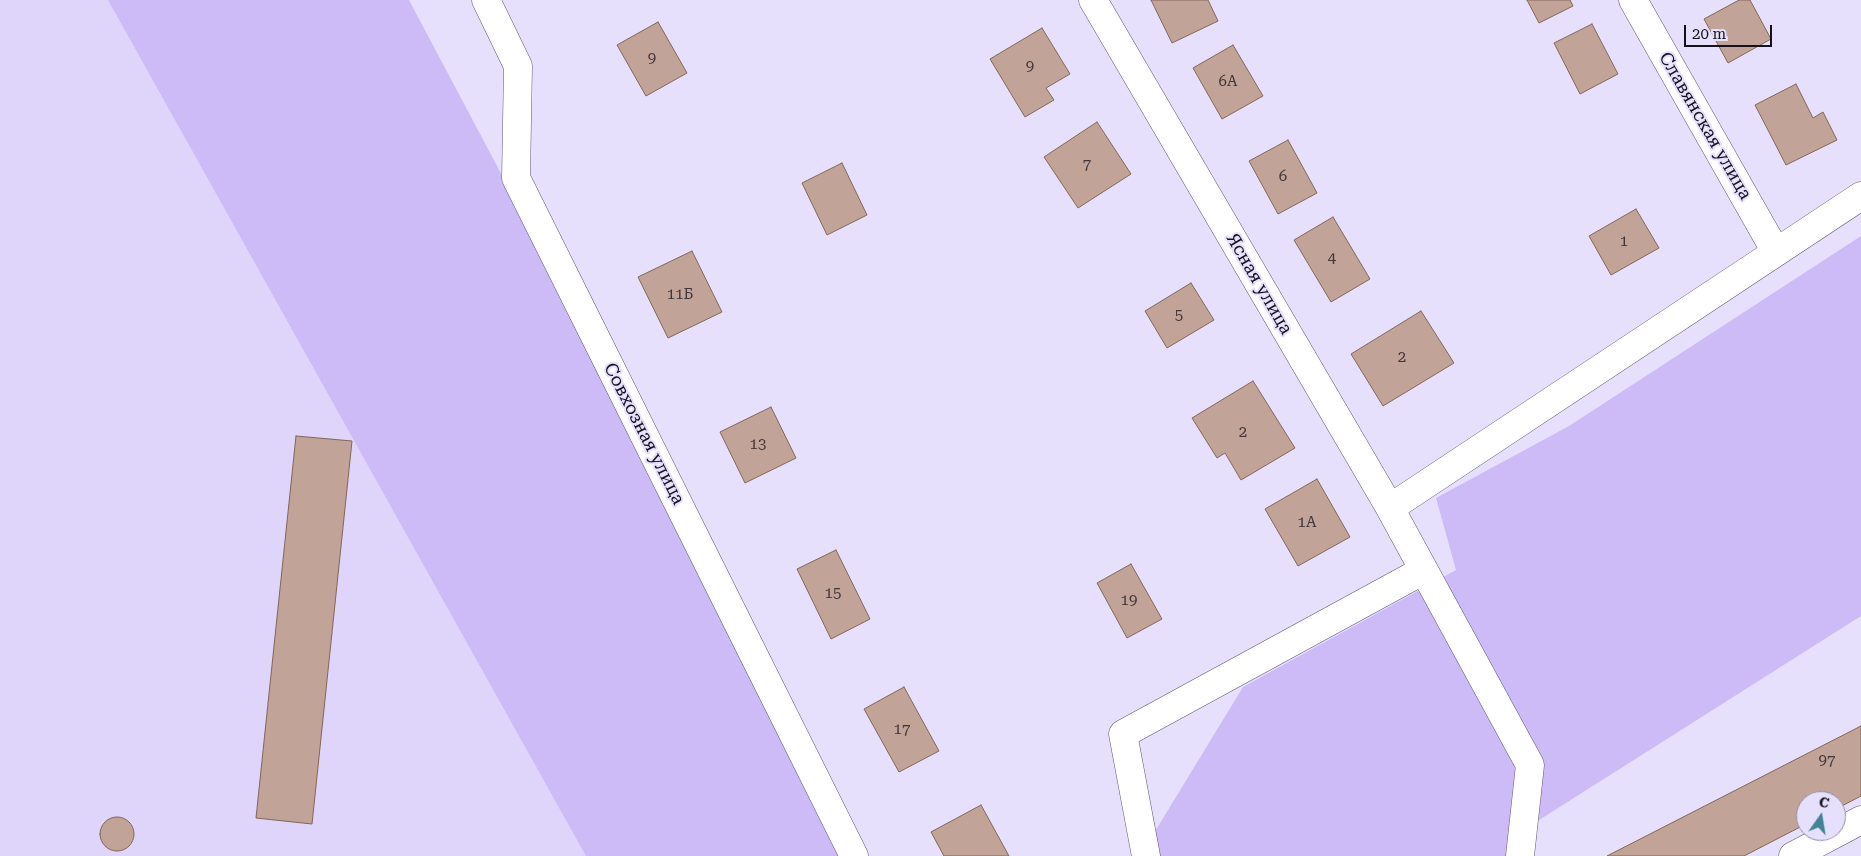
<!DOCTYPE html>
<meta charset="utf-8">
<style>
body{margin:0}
#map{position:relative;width:1861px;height:856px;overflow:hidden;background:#e7e0fd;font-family:"Roboto Serif",serif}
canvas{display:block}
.north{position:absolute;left:1796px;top:791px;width:50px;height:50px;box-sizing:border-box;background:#e7e0fd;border:1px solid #938ea3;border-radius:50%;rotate:13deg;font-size:14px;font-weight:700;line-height:20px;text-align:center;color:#15121c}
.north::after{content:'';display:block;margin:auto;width:18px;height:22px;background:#428396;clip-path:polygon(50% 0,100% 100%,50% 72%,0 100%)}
.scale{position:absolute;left:1684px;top:25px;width:88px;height:22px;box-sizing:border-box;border:2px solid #15121c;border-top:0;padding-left:6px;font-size:15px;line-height:18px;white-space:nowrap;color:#15121c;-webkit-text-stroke:4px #e7e0fd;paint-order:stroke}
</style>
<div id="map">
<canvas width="1861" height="856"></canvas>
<div class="north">С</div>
<div class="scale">20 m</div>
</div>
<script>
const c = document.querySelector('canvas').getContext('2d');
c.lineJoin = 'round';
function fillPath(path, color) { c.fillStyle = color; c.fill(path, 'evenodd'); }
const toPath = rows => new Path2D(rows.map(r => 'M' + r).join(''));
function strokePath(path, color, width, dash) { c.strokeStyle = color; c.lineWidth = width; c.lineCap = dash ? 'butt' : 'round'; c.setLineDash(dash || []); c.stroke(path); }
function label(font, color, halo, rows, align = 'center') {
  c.font = font + ' "Roboto Serif",serif'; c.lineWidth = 4; c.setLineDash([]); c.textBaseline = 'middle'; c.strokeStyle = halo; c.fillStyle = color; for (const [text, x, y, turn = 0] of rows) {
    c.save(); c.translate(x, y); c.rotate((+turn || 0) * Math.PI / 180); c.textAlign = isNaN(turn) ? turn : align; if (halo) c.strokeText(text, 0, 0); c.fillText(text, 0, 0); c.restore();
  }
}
const built = toPath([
 [0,0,124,0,600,856,0,856]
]);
const green = toPath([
 [108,0,409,0,863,856,586,856],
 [1861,236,1861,616,1536,822,1513,856,1140,856,1243,687,1456,570,1436,498,1569,426]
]);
const building = toPath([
 [1151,0,1208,0,1218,21,1172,43,1151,0],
 [1527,0,1570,0,1573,6,1539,23,1527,0],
 [1739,0,1750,0,1771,39,1728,63,1704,19,1739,0],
 [658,22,687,73,646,96,617,45,658,22],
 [1592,24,1618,74,1580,94,1554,43,1592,24],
 [1042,28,1070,74,1046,88,1054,100,1025,117,990,59,1042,28],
 [1233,45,1263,96,1222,119,1193,68,1233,45],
 [1796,84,1813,118,1823,112,1837,140,1786,165,1755,105,1796,84],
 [1097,122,1131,174,1078,208,1044,157,1097,122],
 [1288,140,1317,193,1278,214,1249,161,1288,140],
 [842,163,867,215,827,235,802,183,842,163],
 [1636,209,1659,248,1611,275,1589,236,1636,209],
 [1333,217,1370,279,1331,302,1294,240,1333,217],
 [692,251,722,312,668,338,638,277,692,251],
 [1191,283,1214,320,1167,348,1145,311,1191,283],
 [1421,311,1454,363,1383,406,1351,354,1421,311],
 [1253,381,1295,448,1241,480,1225,453,1217,458,1192,418,1253,381],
 [771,407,796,458,745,483,720,432,771,407],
 [296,436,352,441,312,824,256,818,296,436],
 [1317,479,1350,537,1298,566,1265,509,1317,479],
 [836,550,870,619,831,639,797,569,836,550],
 [1131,564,1162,619,1127,638,1097,583,1131,564],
 [904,687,939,751,899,772,864,709,904,687],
 [1861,726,1861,796,1836,809,1836,801,1806,801,1806,824,1744,856,1607,856,1861,726],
 [981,805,1009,856,944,856,931,832,981,805],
 '100 834a17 17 0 1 1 34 0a17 17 0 1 1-34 0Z'
]);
const minor = toPath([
 [486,0,518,66,516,178,854,856],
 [1093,0,1390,508,1530,765,1520,856],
 [1633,0,1776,252],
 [1390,508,1861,196],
 [1146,856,1123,734,1424,570],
 [1793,856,1861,820]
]);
const numberNames = [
 ["9",652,59],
 ["9",1030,67],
 ["6А",1228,82],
 ["7",1087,165],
 ["6",1283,177],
 ["1",1624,242],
 ["4",1332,259],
 ["11Б",680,295],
 ["5",1179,316],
 ["2",1402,358],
 ["2",1243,433],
 ["13",758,445],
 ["1А",1307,523],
 ["15",833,594],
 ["19",1129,601],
 ["17",902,730],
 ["97",1827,761]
];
const streetNames = [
 ["Славянская улица",1705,126,60],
 ["Ясная улица",1259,284,60],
 ["Совхозная улица",644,434,63]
];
fillPath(built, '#dfd5fa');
fillPath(green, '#ccbbf7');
fillPath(building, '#c2a397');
strokePath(building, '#82665a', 1);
strokePath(minor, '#5f5871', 29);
strokePath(minor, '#fff', 28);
label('15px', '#40363b', null, numberNames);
label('18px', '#15121c', '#e7e0fd', streetNames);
</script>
